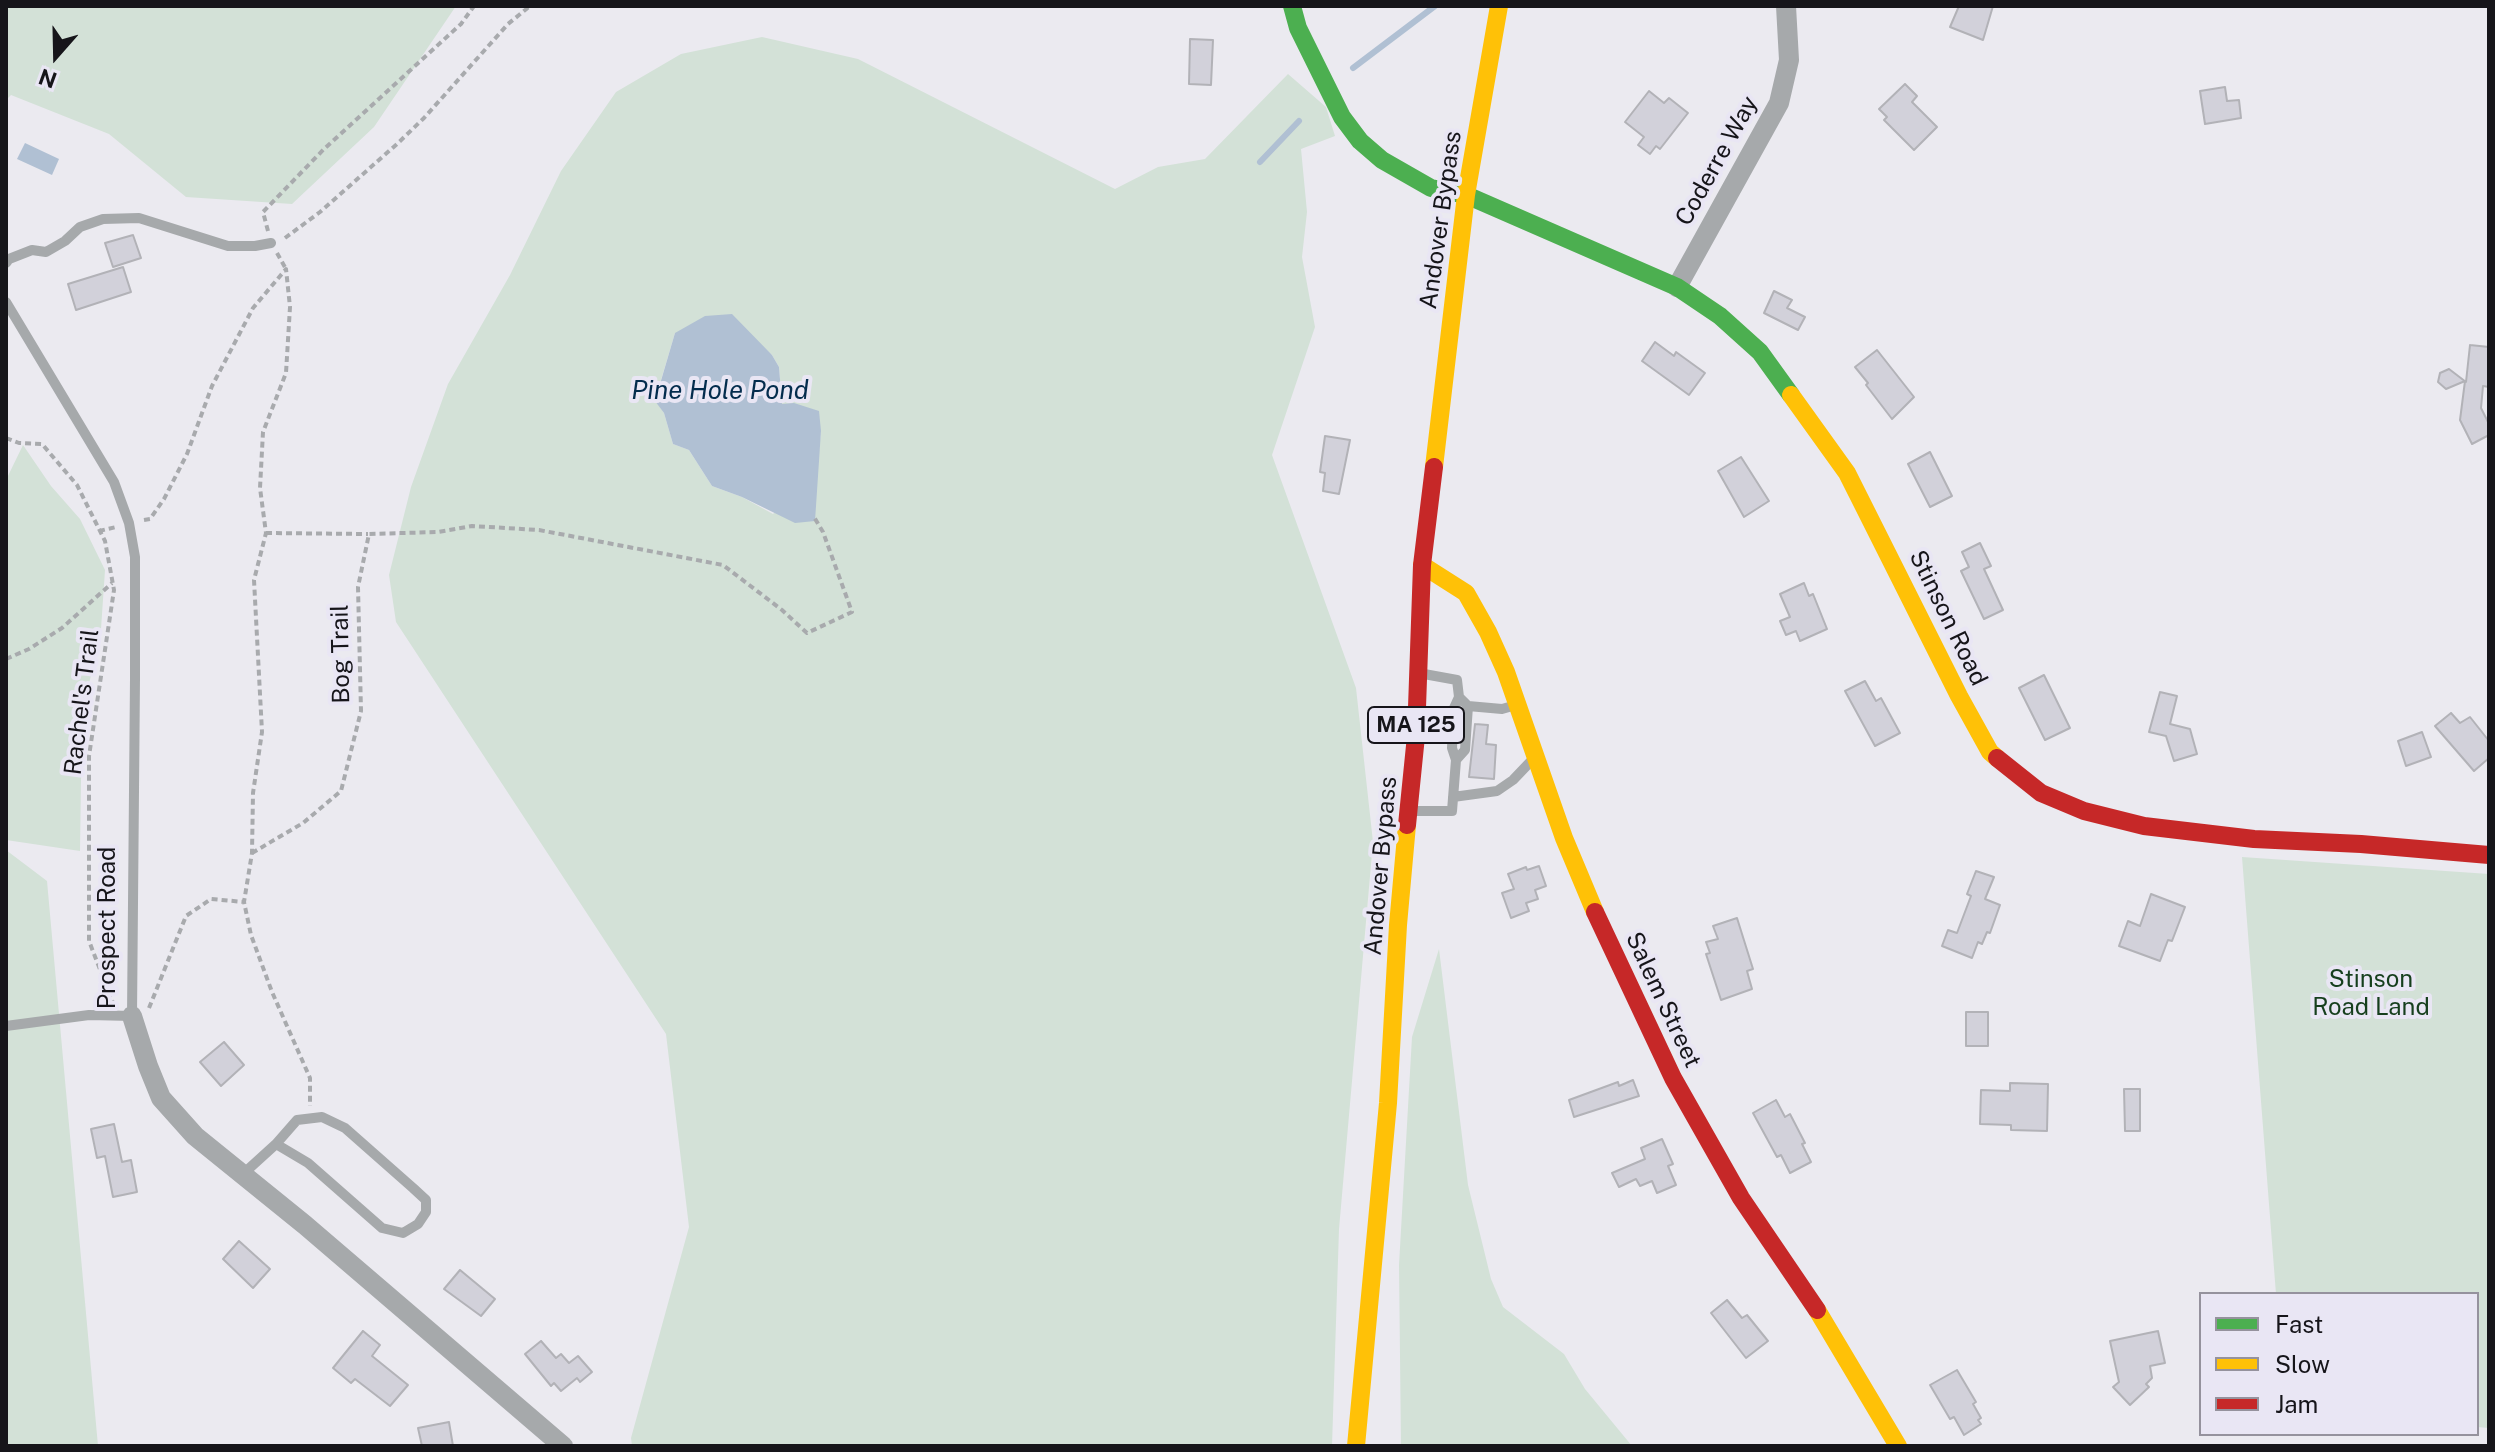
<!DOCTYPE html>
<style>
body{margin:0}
#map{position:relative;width:2495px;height:1452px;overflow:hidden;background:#ebeaf0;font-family:"Public Sans",sans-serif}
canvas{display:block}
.frame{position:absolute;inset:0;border:8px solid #16151a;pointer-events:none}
.legend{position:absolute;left:2199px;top:1292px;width:280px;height:144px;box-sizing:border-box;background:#e9e6f4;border:2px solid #95929d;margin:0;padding:10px 14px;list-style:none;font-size:24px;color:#16151a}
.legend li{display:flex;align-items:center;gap:16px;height:40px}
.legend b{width:40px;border:2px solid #95929d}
.north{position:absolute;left:16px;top:16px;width:80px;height:80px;-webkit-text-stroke:6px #e9e6f4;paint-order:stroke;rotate:200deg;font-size:22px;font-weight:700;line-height:32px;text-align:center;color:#16151a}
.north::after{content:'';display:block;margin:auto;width:28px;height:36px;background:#16151a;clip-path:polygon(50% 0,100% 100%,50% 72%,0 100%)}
</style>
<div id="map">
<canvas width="2495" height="1452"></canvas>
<div class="frame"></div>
<ul class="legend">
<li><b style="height:10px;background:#4caf50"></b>Fast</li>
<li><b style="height:10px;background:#ffc107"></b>Slow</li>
<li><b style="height:10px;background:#c62828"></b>Jam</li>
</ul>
<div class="north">N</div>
</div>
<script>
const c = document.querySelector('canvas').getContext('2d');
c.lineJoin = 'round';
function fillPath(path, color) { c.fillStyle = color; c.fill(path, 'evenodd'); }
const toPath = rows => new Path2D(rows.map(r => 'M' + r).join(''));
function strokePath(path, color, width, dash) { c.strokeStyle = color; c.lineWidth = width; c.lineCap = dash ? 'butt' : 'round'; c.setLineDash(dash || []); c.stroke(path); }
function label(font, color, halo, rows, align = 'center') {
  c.font = font + ' "Public Sans",sans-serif'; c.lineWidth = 8; c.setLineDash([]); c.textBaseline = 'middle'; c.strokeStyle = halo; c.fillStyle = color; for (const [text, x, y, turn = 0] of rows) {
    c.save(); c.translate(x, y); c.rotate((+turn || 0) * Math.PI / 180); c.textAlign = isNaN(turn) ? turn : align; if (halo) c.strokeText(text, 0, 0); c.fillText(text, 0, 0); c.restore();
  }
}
const green = toPath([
 [6,6,456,6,374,127,292,204,186,197,109,134,11,95,6,100],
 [762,37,858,59,1115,189,1158,167,1205,159,1288,74,1326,107,1335,136,1301,149,1307,212,1302,257,1315,327,1272,455,1356,688,1373,842,1339,1229,1332,1446,632,1446,631,1438,689,1227,666,1034,396,622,389,575,411,487,448,384,510,275,561,171,616,92,681,54],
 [675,333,754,339,772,355,779,367,782,404,821,431,817,470,773,514,742,497,712,486,689,450,673,444,664,413,655,400],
 [23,445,51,486,80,519,105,570,101,629,89,684,81,779,80,851,6,840,6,480],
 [6,850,47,881,98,1446,6,1446],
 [2242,857,2489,874,2489,1428,2477,1427,2477,1294,2276,1294],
 [1439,949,1468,1185,1491,1279,1503,1307,1564,1354,1585,1389,1632,1446,1401,1446,1399,1265,1412,1037]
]);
const water = toPath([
 [25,143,59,159,52,175,17,159],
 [732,314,772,355,779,367,782,404,794,403,819,411,821,431,815,521,795,523,742,497,712,486,689,450,673,444,664,413,655,401,675,333,705,316]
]);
const stream = toPath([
 [1353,68,1435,6],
 [1260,162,1299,121]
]);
const building = toPath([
 [1959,6,1993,6,1983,40,1950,27,1959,6],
 [1190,39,1213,40,1211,85,1189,84,1190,39],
 [1905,84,1917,96,1912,102,1937,127,1914,150,1884,120,1887,117,1879,109,1905,84],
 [2225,87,2227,101,2239,100,2241,118,2205,124,2200,91,2225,87],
 [1649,91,1664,103,1669,98,1688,113,1660,149,1656,146,1650,154,1638,145,1644,137,1625,122,1649,91],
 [133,235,141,258,113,267,105,243,133,235],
 [123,267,131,292,76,310,68,284,123,267],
 [1774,291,1792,300,1787,308,1805,317,1798,330,1764,313,1774,291],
 [1655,342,1674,356,1676,352,1705,373,1689,395,1642,361,1655,342],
 [2470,345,2489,347,2489,387,2483,386,2481,408,2489,424,2489,435,2472,444,2460,420,2465,381,2446,389,2438,382,2440,373,2449,369,2466,382,2470,345],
 [1877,350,1914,397,1892,419,1866,385,1868,383,1855,367,1877,350],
 [1325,436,1350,440,1339,494,1323,491,1325,473,1320,472,1325,436],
 [1930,452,1952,496,1930,507,1908,464,1930,452],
 [1741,457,1769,501,1744,517,1718,471,1741,457],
 [1980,543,1991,566,1984,569,2003,610,1984,619,1961,571,1969,567,1962,552,1980,543],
 [1804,583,1809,596,1813,594,1827,629,1800,641,1796,631,1786,635,1780,621,1790,617,1780,594,1804,583],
 [2044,675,2070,728,2045,740,2019,688,2044,675],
 [1865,681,1876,701,1881,698,1900,733,1875,746,1845,691,1865,681],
 [2160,692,2177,696,2170,724,2190,729,2197,754,2174,761,2166,736,2149,732,2160,692],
 [2451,713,2460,723,2470,717,2489,741,2489,758,2474,771,2435,726,2451,713],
 [1475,724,1488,725,1486,744,1496,745,1494,779,1469,777,1475,724],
 [2422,732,2431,757,2406,766,2398,741,2422,732],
 [1539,866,1546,886,1535,890,1538,899,1526,903,1529,911,1511,918,1502,893,1514,889,1508,874,1526,867,1527,870,1539,866],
 [1976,871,1994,877,1985,899,2000,905,1990,933,1987,932,1982,944,1978,942,1972,958,1942,946,1948,930,1957,933,1971,896,1967,894,1976,871],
 [2151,894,2185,907,2172,941,2168,940,2160,961,2119,946,2128,921,2140,926,2151,894],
 [1737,918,1753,969,1747,971,1752,989,1721,1000,1706,954,1710,953,1706,942,1718,939,1713,926,1737,918],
 [1966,1012,1988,1012,1988,1046,1966,1046,1966,1012],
 [224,1042,244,1065,221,1086,200,1062,224,1042],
 [1633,1080,1639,1096,1574,1117,1569,1100,1618,1082,1619,1086,1633,1080],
 [2010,1083,2048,1084,2047,1131,2011,1130,2011,1125,1980,1124,1981,1090,2010,1091,2010,1083],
 [2124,1089,2140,1089,2140,1131,2125,1131,2124,1089],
 [1776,1100,1785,1117,1790,1114,1805,1143,1802,1144,1811,1162,1790,1173,1781,1155,1777,1157,1753,1113,1776,1100],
 [114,1124,122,1162,131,1160,137,1192,113,1197,105,1156,97,1158,91,1129,114,1124],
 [1662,1139,1673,1164,1668,1166,1676,1185,1657,1193,1652,1181,1640,1186,1636,1179,1619,1187,1612,1173,1645,1159,1641,1148,1662,1139],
 [239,1241,270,1269,253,1288,223,1259,239,1241],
 [460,1270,495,1299,481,1316,444,1289,460,1270],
 [1727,1300,1742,1318,1747,1315,1768,1341,1746,1358,1711,1313,1727,1300],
 [363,1331,380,1345,372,1356,408,1385,390,1406,355,1379,351,1383,333,1368,363,1331],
 [2158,1331,2165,1363,2150,1366,2152,1378,2146,1384,2149,1387,2130,1405,2113,1387,2119,1382,2110,1341,2158,1331],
 [541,1341,556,1358,561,1354,569,1363,578,1356,592,1372,580,1382,577,1378,561,1391,554,1383,551,1386,525,1354,541,1341],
 [1957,1370,1976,1402,1973,1404,1981,1418,1978,1420,1981,1424,1964,1435,1954,1417,1950,1419,1930,1385,1957,1370],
 [449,1422,453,1446,422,1446,418,1428,449,1422]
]);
const path = toPath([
 [268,231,263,212,324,149,461,24,474,6],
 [285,238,320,212,397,144,424,118,508,24,530,6],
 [277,253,286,269],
 [6,438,19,443,42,444,77,485,105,541,114,590,89,756,89,941,113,1003],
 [144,520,150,519,164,499,187,454,212,386,253,308,286,269,290,307,286,373,263,432,260,488,266,533,254,580,262,732,253,793,252,853,244,902,251,935,272,992,310,1078,310,1106],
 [99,531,116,527],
 [266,533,368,534],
 [6,659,29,649,62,628,112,583],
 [252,853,303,823,341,791,361,711,358,587,369,534,438,532,472,526,539,530,723,565,782,610,807,633,852,612,823,532,814,517],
 [149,1008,186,916,211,899,244,902]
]);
const lane = toPath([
 [6,263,9,259,32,250,46,252,65,241,80,227,103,219,139,218,228,246,255,246,271,243],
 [6,302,114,482,129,523,135,557,135,678,132,1016,89,1015,6,1026],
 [1468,706,1502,709,1516,705],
 [1456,760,1465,750,1468,706,1459,697],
 [1453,797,1497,791,1513,780,1534,758],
 [1411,811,1452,811,1456,760,1452,748,1454,708,1459,697,1457,680,1424,674],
 [243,1174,276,1144,308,1163,382,1228,403,1233,418,1224,426,1212,426,1200,413,1188,345,1128,322,1117,297,1120,276,1144]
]);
const street = toPath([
 [1677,287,1779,103,1789,60,1786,6],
 [132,1016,148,1066,161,1098,195,1136,305,1225,563,1446]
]);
const fast = toPath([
 [1292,6,1298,28,1342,117,1360,141,1382,160,1431,188,1466,195,1677,287,1720,316,1760,352,1791,395]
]);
const slow = toPath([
 [1791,395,1847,473,1959,696,1990,752,1997,758],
 [1434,467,1466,195,1499,6],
 [1422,565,1466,593,1488,632,1506,672,1564,838,1595,912],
 [1817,1310,1898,1446],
 [1356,1446,1388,1103,1398,925,1407,825]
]);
const jam = toPath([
 [1997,758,2041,793,2084,811,2144,826,2254,839,2361,844,2489,855],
 [1407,825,1416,736,1422,565,1434,467],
 [1595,912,1673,1078,1741,1198,1817,1310]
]);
const shields = [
 [1416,725,96]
];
const shieldNames = [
 ["MA 125",1416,725]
];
const streetNames = [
 ["Coderre Way",1717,161,-61],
 ["Andover Bypass",1441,220,-82],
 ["Stinson Road",1948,618,64],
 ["Bog Trail",341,654,-91],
 ["Rachel's Trail",82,702,-83],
 ["Andover Bypass",1381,866,-85],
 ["Prospect Road",108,928,-90],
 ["Salem Street",1663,1000,65]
];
const parkNames = [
 ["Stinson",2371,980],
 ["Road Land",2371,1008]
];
const waterNames = [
 ["Pine Hole Pond",720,391]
];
fillPath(green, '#d3e1d7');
fillPath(water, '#b0c0d3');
strokePath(stream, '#b0c0d3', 6);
fillPath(building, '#d2d1da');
strokePath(building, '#b2b2b7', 2);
strokePath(path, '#a8aaad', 4, [6, 4]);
strokePath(lane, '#a6a9ab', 10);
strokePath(street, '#a6a9ab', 20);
strokePath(fast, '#4caf50', 18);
strokePath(slow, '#ffc107', 18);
strokePath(jam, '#c62828', 18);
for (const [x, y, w] of shields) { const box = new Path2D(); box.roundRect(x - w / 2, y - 18, w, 36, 6); c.fillStyle = '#e9e6f4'; c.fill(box); strokePath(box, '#16151a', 2); }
label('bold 22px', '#16151a', null, shieldNames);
label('24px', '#16151a', '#e9e6f4', streetNames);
label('24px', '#163f1d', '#e9e6f4', parkNames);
label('italic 26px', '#032c4d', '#e9e6f4', waterNames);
</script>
